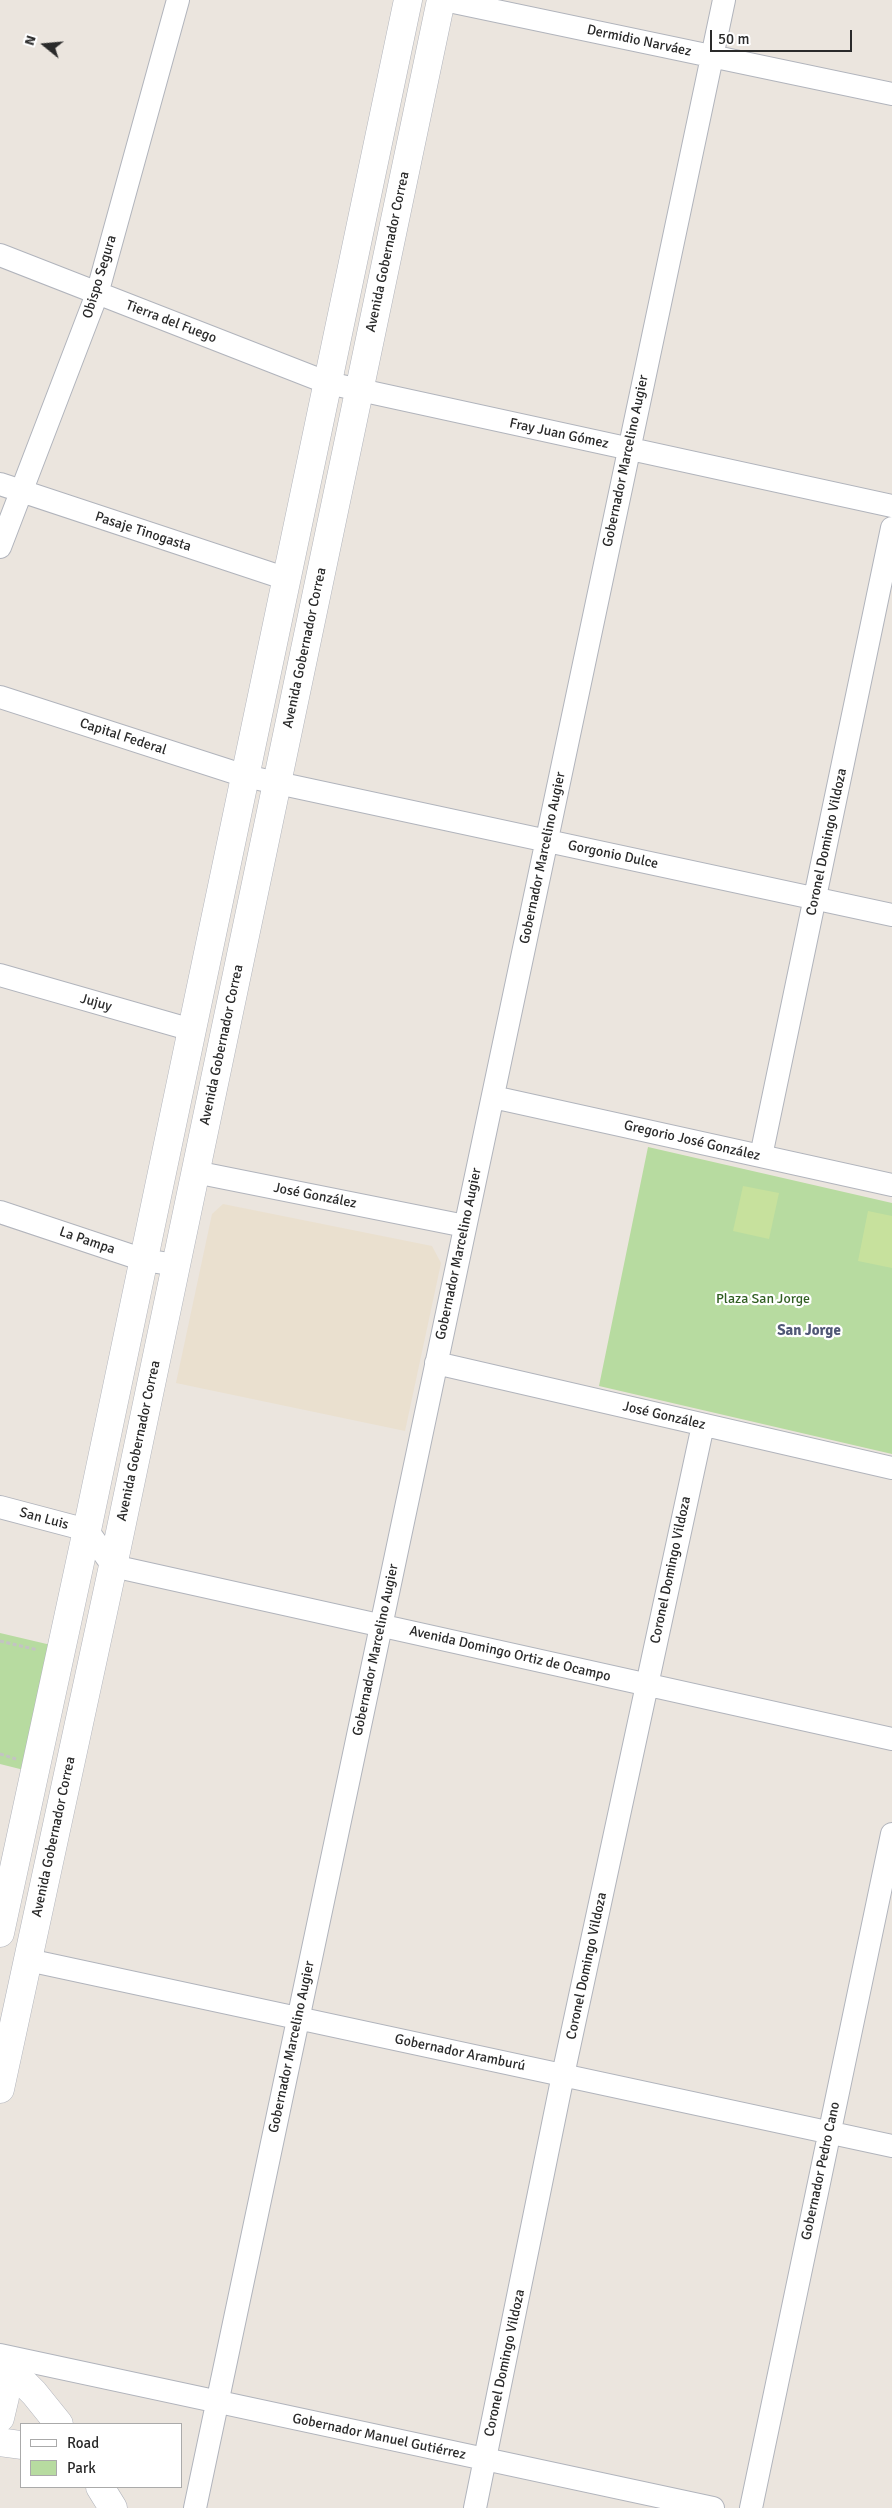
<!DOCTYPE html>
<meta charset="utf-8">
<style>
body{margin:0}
#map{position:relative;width:892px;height:2508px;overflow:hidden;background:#ebe5de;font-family:Signika,sans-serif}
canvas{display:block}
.legend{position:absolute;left:20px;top:2423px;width:162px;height:65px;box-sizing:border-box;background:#fff;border:1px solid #aaa;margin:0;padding:6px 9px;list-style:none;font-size:15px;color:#2a2a2a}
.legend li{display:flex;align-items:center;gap:10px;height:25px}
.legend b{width:25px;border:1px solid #aaa}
.north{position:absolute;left:20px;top:20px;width:50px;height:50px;-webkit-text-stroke:4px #fff;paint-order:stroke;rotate:287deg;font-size:14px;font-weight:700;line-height:20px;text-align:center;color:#2a2a2a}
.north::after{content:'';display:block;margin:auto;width:18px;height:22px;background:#2a2a2a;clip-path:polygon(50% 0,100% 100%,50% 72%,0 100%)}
.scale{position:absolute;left:710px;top:30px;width:142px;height:22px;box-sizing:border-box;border:2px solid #2a2a2a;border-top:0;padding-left:6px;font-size:15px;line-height:18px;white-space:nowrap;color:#2a2a2a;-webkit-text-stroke:4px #fff;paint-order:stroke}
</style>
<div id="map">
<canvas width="892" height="2508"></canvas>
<ul class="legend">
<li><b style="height:6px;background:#fff"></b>Road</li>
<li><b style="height:14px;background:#b7dba0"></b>Park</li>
</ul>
<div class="north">N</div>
<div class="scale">50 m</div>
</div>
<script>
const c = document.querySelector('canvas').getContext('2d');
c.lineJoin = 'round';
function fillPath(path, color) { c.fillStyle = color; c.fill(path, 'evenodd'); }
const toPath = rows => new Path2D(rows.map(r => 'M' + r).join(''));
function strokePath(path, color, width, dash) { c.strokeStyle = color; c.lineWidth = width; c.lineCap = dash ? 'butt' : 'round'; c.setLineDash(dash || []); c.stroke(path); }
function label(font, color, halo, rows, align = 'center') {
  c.font = font + ' Signika,sans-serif'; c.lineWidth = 4.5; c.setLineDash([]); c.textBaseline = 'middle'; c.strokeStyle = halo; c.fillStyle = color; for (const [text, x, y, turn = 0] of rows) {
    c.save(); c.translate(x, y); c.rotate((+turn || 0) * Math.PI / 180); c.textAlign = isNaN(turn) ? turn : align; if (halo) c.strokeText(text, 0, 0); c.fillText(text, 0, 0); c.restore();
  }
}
const education = toPath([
 [223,1204,432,1246,441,1263,405,1431,176,1383,212,1214]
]);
const green = toPath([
 [648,1147,892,1203,892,1454,599,1386],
 [0,1633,51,1645,24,1770,0,1764]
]);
const pitch = toPath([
 [743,1186,779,1193,769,1239,733,1231],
 [868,1211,892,1216,892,1268,858,1261]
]);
const path = toPath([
 [0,1641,38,1650],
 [0,1754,16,1759]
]);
const minor = toPath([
 [444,0,892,94],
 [0,255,328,383,892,506],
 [0,484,287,579],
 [0,547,97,294,178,0],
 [0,697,245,776,892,915],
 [0,975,192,1030],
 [493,1097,892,1185],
 [761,1156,892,528],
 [195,1172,465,1226],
 [0,1212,144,1260,176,1265],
 [436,1363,892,1468],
 [0,1507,87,1530,113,1566,892,1739],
 [28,1960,892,2146],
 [0,2355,713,2508],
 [195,2508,724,0],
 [475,2508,563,2075,703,1425],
 [751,2508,892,1834]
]);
const tertiary = toPath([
 [0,2365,18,2377,34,2393,59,2424],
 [0,2442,21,2445],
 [100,2487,113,2508]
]);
const secondary = toPath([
 [0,1933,87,1530,408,0],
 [0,2089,113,1566,441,0],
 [0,2377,5,2397,0,2418]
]);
const streetNames = [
 ["Dermidio Narváez",639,41,12],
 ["Avenida Gobernador Correa",388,252,-78],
 ["Obispo Segura",100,277,-73],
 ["Tierra del Fuego",171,322,21],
 ["Fray Juan Gómez",559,434,12],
 ["Gobernador Marcelino Augier",626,461,-78],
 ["Pasaje Tinogasta",143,532,18],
 ["Avenida Gobernador Correa",305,648,-78],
 ["Capital Federal",123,737,18],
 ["Coronel Domingo Vildoza",827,842,-78],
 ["Gorgonio Dulce",613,855,12],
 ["Gobernador Marcelino Augier",543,858,-78],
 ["Jujuy",96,1003,16],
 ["Avenida Gobernador Correa",222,1045,-78],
 ["Gregorio José González",692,1141,13],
 ["José González",315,1196,11],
 ["La Pampa",87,1241,19],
 ["Gobernador Marcelino Augier",459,1254,-78],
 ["José González",664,1416,13],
 ["Avenida Gobernador Correa",139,1441,-78],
 ["San Luis",44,1519,15],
 ["Coronel Domingo Vildoza",671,1570,-78],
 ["Gobernador Marcelino Augier",376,1650,-78],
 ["Avenida Domingo Ortiz de Ocampo",510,1654,13],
 ["Avenida Gobernador Correa",54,1837,-78],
 ["Coronel Domingo Vildoza",587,1966,-78],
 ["Gobernador Marcelino Augier",292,2047,-78],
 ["Gobernador Aramburú",460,2053,12],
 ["Gobernador Pedro Cano",821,2171,-78],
 ["Coronel Domingo Vildoza",505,2363,-78],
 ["Gobernador Manuel Gutiérrez",379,2437,12]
];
const parkNames = [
 ["Plaza San Jorge",763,1299]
];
const neighbourhoodNames = [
 ["San Jorge",809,1331]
];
fillPath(education, '#eae0cf');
fillPath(green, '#b7dba0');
fillPath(pitch, '#c7e19d');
strokePath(minor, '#b1b4bc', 24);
strokePath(tertiary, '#b1b4bc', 29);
strokePath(secondary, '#b1b4bc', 29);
strokePath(path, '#c3c3c3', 3, [4, 2.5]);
strokePath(minor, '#fff', 22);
strokePath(tertiary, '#fff', 28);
strokePath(secondary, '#fff', 28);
label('14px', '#2a2a2a', '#fff', streetNames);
label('14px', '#315f22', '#fff', parkNames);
label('bold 15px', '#505876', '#fff', neighbourhoodNames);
</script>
